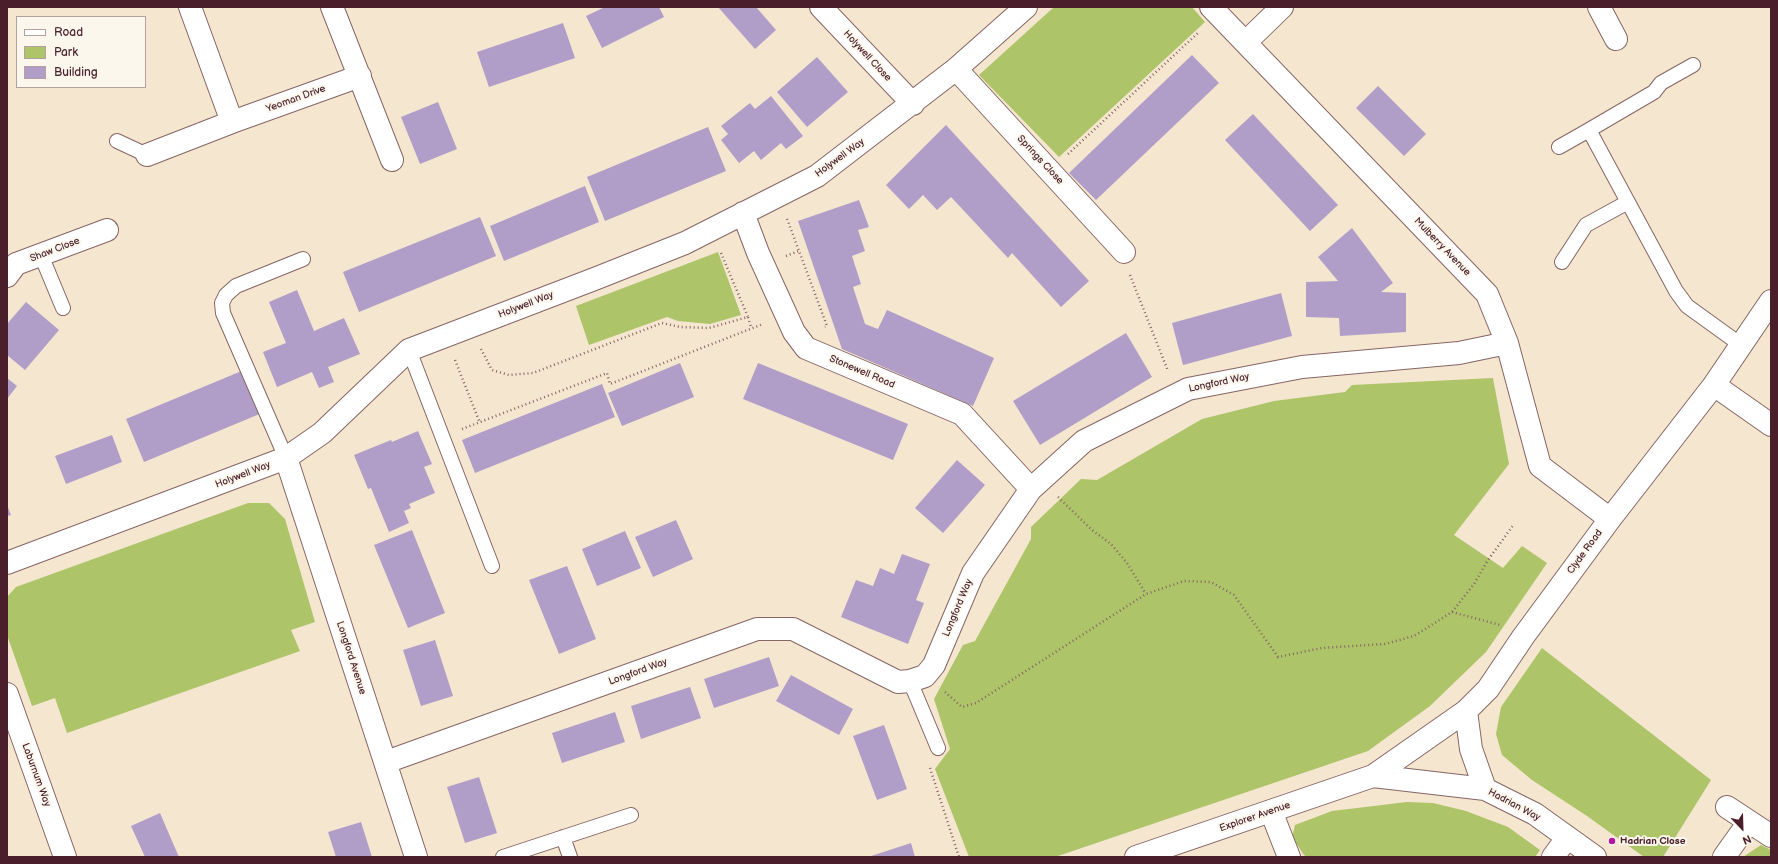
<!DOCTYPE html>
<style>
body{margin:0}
#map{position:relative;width:1778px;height:864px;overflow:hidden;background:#f5e6cf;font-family:"Balsamiq Sans",sans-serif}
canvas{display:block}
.frame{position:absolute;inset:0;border:8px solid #4a1f2b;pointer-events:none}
.legend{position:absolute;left:16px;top:16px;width:130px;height:72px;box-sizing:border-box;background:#fbf7ec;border:1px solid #b4a19f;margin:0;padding:5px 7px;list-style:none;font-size:12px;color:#4a1f2b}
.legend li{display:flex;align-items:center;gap:8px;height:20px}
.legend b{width:20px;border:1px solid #b4a19f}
.north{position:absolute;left:1722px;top:808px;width:40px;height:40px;-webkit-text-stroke:3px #fbf7ec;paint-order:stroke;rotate:157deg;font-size:11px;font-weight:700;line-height:16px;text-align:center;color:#4a1f2b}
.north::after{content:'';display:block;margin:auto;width:14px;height:18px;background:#4a1f2b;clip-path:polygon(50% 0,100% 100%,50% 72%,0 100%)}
</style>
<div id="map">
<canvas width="1778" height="864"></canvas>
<div class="frame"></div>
<ul class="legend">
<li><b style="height:5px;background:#fff"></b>Road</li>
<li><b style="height:11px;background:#adc469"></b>Park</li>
<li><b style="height:11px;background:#b19ec8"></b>Building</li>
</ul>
<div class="north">N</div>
</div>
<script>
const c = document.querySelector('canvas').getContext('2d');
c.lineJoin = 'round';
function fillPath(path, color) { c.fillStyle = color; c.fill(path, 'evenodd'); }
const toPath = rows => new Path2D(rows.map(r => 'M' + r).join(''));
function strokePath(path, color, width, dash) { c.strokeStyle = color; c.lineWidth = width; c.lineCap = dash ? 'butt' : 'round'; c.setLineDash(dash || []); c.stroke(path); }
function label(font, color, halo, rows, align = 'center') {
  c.font = font + ' "Balsamiq Sans",sans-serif'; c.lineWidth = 4; c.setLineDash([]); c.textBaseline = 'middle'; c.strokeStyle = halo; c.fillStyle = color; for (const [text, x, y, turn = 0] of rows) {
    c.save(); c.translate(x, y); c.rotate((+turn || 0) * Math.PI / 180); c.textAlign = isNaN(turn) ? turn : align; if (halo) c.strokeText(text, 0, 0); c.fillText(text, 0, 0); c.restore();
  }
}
const green = toPath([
 [1054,7,1192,7,1205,22,1059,157,979,75],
 [718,252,741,315,710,324,678,321,667,317,589,345,576,306],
 [1493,378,1509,464,1454,535,1503,568,1522,546,1547,563,1486,652,1430,706,1368,751,1055,857,969,857,935,769,950,749,934,699,963,645,975,641,1031,539,1031,527,1081,479,1097,480,1202,419,1274,401,1345,392,1352,385],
 [248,503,269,503,285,519,315,622,291,630,300,651,67,733,55,698,32,706,7,635,7,597,16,587],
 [1542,648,1711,780,1663,857,1644,857,1587,816,1532,780,1502,755,1496,734,1501,707],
 [1407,802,1433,803,1466,811,1508,827,1540,850,1535,857,1307,857,1304,855,1292,837,1295,825,1332,811],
 [1761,845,1771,850,1771,857,1743,857]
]);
const building = toPath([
 [605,7,659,7,664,17,602,48,586,16],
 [718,7,756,7,776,30,755,49],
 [563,23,575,58,489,87,477,52],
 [1192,55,1219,83,1096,200,1069,173],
 [817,57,848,92,807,127,777,92],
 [1378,86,1426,134,1404,156,1356,108],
 [771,96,803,136,786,149,781,143,761,160,754,151,739,163,721,140,728,134,721,126,750,103,755,109],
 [438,102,457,149,420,164,401,117],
 [1253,114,1338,205,1310,231,1225,140],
 [946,125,1089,281,1061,307,1012,253,1008,258,951,197,937,210,923,195,909,209,886,185],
 [708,127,726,171,605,221,587,177],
 [585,186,599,222,504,261,490,226],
 [859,200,869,227,858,230,865,251,852,256,861,284,853,287,865,324,878,329,887,310,994,358,973,406,842,349,798,221],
 [480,217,496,256,359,312,343,272],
 [1352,228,1393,283,1381,292,1406,293,1406,332,1340,336,1339,318,1306,317,1306,282,1338,281,1318,257],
 [297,290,314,331,344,318,360,354,328,367,334,382,319,388,312,372,277,387,263,352,286,343,269,302],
 [1281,293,1292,336,1183,365,1172,323],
 [26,302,59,330,25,370,7,355,7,324],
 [1126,333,1152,377,1040,445,1013,401],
 [680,363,694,397,622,426,608,393],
 [758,363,908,424,893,460,743,399],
 [244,370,262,413,144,462,126,419],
 [7,378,17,386,7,399],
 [602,384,615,417,475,473,462,440],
 [418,431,432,464,424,467,435,493,409,504,411,508,404,511,409,523,389,532,371,488,368,489,354,455,391,440,392,442],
 [112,435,122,462,66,484,55,456],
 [957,460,985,485,943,533,915,508],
 [7,505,11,515,7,516],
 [676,520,693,559,653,577,635,537],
 [412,530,445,613,408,628,374,545],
 [625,531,641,568,597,586,582,549],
 [902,554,930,564,916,600,924,603,908,644,841,617,856,580,873,586,880,568,894,574],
 [567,566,596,639,559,654,529,580],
 [435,640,453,696,421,706,403,650],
 [769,657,779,686,714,708,704,679],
 [791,675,853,709,839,735,776,701],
 [690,687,701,718,641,739,631,706],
 [615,712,625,742,562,763,552,733],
 [884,725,907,789,877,800,853,736],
 [479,777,497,833,465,843,447,787],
 [160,813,172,841,179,857,145,857,131,826],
 [361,822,372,857,336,857,328,832],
 [911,843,915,857,868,857]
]);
const path = toPath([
 [1068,154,1199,32],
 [787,219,827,326,825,327],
 [721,253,748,317],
 [786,256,799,251],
 [1130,275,1168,371],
 [481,349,492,370,509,375,533,373,662,323,680,327,709,328,748,317,751,327],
 [455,360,480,423],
 [462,429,607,373,610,384,763,324],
 [1058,497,1092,530,1111,544,1127,563,1146,594],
 [1452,612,1500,625],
 [945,692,962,707,976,703,1146,594,1184,581,1211,582,1234,595,1278,657,1322,648,1385,644,1414,636,1452,612,1474,584,1488,560,1514,524],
 [930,768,959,857]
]);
const service = toPath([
 [1693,65,1661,83,1654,92,1589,130,1676,291,1687,306,1741,345],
 [117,141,147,155],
 [1559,147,1589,130],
 [41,255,63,308],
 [1562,262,1586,225,1628,202],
 [409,350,492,566],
 [286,458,223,313,222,303,226,295,236,286,303,259],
 [910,681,938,748],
 [563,837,570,857],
 [503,857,631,815]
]);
const minor = toPath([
 [190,7,232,122],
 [332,7,392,160],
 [821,7,913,104],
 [1211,7,1487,294,1507,343,1540,466,1610,519],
 [1599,7,1616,39],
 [1246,42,1282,7],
 [956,69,1124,252],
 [147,155,232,122,360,76],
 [743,213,758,253,794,332,806,348,962,414,1031,489],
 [7,276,16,264,107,230],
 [1714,385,1771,425],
 [286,458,416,857],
 [7,563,286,458,322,433,409,350,597,278,685,243,817,176,956,69,1026,7],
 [7,694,65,857],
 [1466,711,1471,749,1485,789],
 [386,762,757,629,793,629,898,682,910,681,925,676,934,665,973,573,1031,489,1084,441,1188,389,1302,367,1459,353,1507,343],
 [1373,776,1485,789,1535,814,1595,857],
 [1727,807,1771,836],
 [1271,811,1289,857],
 [1136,857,1373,776,1466,711,1488,689,1523,637,1610,519,1714,385,1771,301],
 [1553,857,1567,838],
 [1724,857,1749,822]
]);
const markers = [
 [1612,841,4,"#b5179e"]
];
const streetNames = [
 ["Holywell Close",867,56,47],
 ["Yeoman Drive",296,99,-20],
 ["Holywell Way",840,158,-36],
 ["Springs Close",1040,160,47],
 ["Mulberry Avenue",1442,247,46],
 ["Shaw Close",55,250,-21],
 ["Holywell Way",526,305,-21],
 ["Stonewell Road",862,372,23],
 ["Longford Way",1219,383,-12],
 ["Holywell Way",243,475,-21],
 ["Clyde Road",1585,552,-54],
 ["Longford Way",958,608,-67],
 ["Longford Avenue",351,658,72],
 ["Longford Way",638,672,-20],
 ["Laburnum Way",36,775,70],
 ["Hadrian Way",1514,805,28],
 ["Explorer Avenue",1255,817,-19]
];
const poiNames = [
 ["Hadrian Close",1620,841]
];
fillPath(green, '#adc469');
fillPath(building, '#b19ec8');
strokePath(service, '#866564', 16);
strokePath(minor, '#866564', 24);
strokePath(path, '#866564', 2.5, [1, 3]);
strokePath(service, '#fff', 14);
strokePath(minor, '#fff', 22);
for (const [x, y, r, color] of markers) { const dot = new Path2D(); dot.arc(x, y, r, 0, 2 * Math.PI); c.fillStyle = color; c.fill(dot); strokePath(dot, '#fbf7ec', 1.5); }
label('10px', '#4a1f2b', '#fbf7ec', streetNames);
label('bold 10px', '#4a1f2b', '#fbf7ec', poiNames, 'left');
</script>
